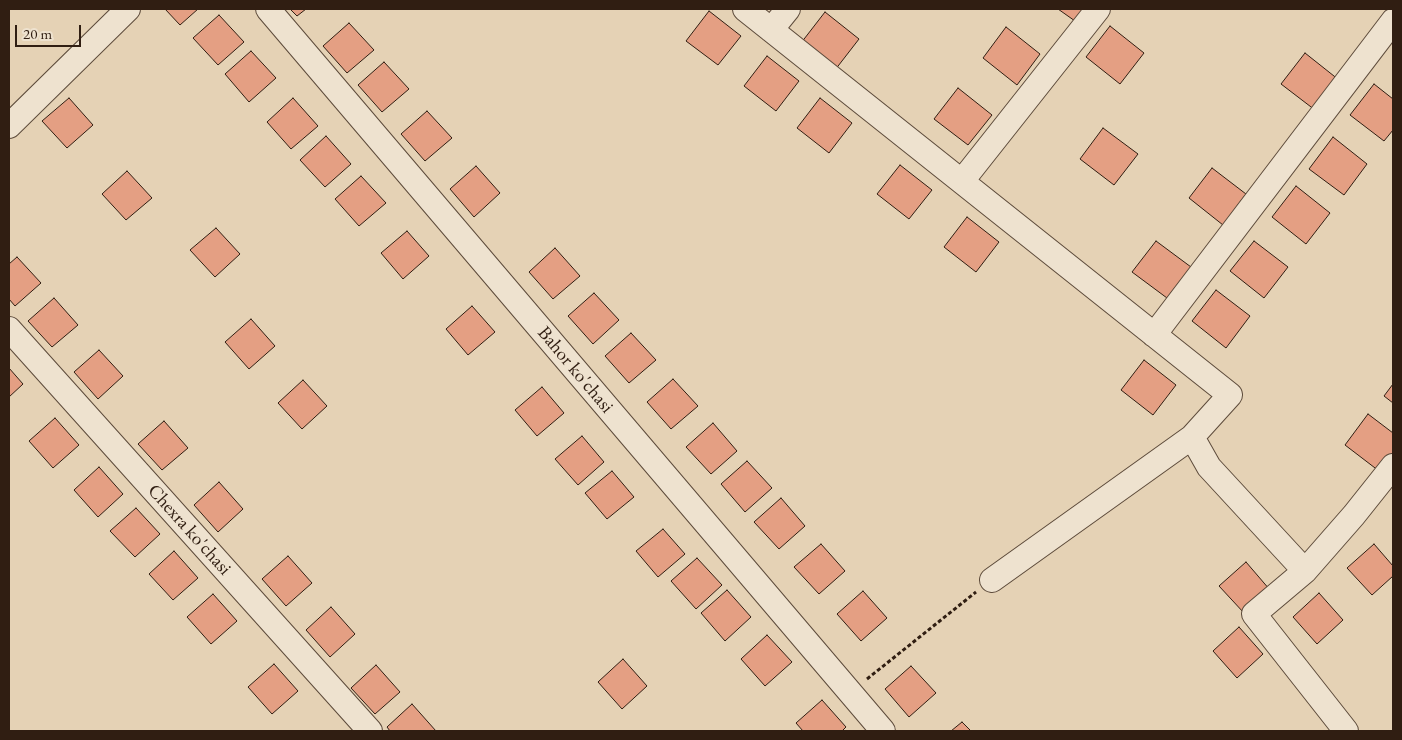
<!DOCTYPE html>
<style>
body{margin:0}
#map{position:relative;width:1402px;height:740px;overflow:hidden;background:#e5d2b5;font-family:"EB Garamond",serif}
canvas{display:block}
.frame{position:absolute;inset:0;border:10px solid #301e12;pointer-events:none}
.scale{position:absolute;left:15px;top:25px;width:66px;height:22px;box-sizing:border-box;border:2px solid #301e12;border-top:0;padding-left:6px;font-size:15px;line-height:18px;white-space:nowrap;color:#301e12;-webkit-text-stroke:4px #eee2cf;paint-order:stroke}
</style>
<div id="map">
<canvas width="1402" height="740"></canvas>
<div class="frame"></div>
<div class="scale">20 m</div>
</div>
<script>
const c = document.querySelector('canvas').getContext('2d');
c.lineJoin = 'round';
function fillPath(path, color) { c.fillStyle = color; c.fill(path, 'evenodd'); }
const toPath = rows => new Path2D(rows.map(r => 'M' + r).join(''));
function strokePath(path, color, width, dash) { c.strokeStyle = color; c.lineWidth = width; c.lineCap = dash ? 'butt' : 'round'; c.setLineDash(dash || []); c.stroke(path); }
function label(font, color, halo, rows, align = 'center') {
  c.font = font + ' "EB Garamond",serif'; c.lineWidth = 4; c.setLineDash([]); c.textBaseline = 'middle'; c.strokeStyle = halo; c.fillStyle = color; for (const [text, x, y, turn = 0] of rows) {
    c.save(); c.translate(x, y); c.rotate((+turn || 0) * Math.PI / 180); c.textAlign = isNaN(turn) ? turn : align; if (halo) c.strokeText(text, 0, 0); c.fillText(text, 0, 0); c.restore();
  }
}
const building = toPath([
 [165,9,198,9,180,25,165,9],
 [290,9,306,9,297,16,290,9],
 [1058,9,1084,9,1075,21,1058,9],
 [709,11,741,36,718,65,686,41,709,11],
 [825,12,859,39,835,70,801,43,825,12],
 [219,15,244,42,218,65,193,38,219,15],
 [349,23,374,50,347,73,323,46,349,23],
 [1110,26,1144,53,1120,84,1086,57,1110,26],
 [1006,27,1040,54,1017,85,983,58,1006,27],
 [251,51,276,78,249,102,225,74,251,51],
 [1305,53,1339,80,1315,110,1281,84,1305,53],
 [767,56,799,81,776,111,744,86,767,56],
 [384,62,409,89,382,112,358,85,384,62],
 [1374,84,1393,99,1393,130,1384,141,1350,115,1374,84],
 [958,88,992,115,968,145,934,119,958,88],
 [69,98,93,125,67,148,42,121,69,98],
 [293,98,318,126,291,149,267,122,293,98],
 [820,98,852,123,829,153,797,128,820,98],
 [427,111,452,138,425,161,401,134,427,111],
 [1103,128,1138,154,1114,185,1080,159,1103,128],
 [326,136,351,164,325,187,300,160,326,136],
 [1333,137,1367,164,1344,195,1309,169,1333,137],
 [900,165,932,190,909,219,877,194,900,165],
 [476,166,500,193,474,217,450,189,476,166],
 [1212,168,1246,194,1223,225,1189,198,1212,168],
 [127,171,152,198,126,220,102,194,127,171],
 [361,176,386,203,359,226,335,199,361,176],
 [1296,186,1330,213,1306,244,1272,217,1296,186],
 [967,217,999,242,976,272,944,247,967,217],
 [216,228,240,254,215,277,190,250,216,228],
 [407,231,429,256,403,279,381,253,407,231],
 [1156,241,1191,267,1167,298,1132,272,1156,241],
 [1254,241,1288,267,1264,298,1230,271,1254,241],
 [555,248,580,276,553,299,529,272,555,248],
 [17,257,41,283,15,306,9,299,9,264,17,257],
 [1216,290,1250,316,1226,348,1192,321,1216,290],
 [594,293,619,320,593,344,568,316,594,293],
 [54,298,78,325,52,347,28,321,54,298],
 [472,306,495,332,468,355,446,329,472,306],
 [251,319,275,346,249,369,225,342,251,319],
 [631,333,656,360,629,383,605,356,631,333],
 [99,350,123,376,98,399,74,372,99,350],
 [1144,360,1176,385,1153,415,1121,390,1144,360],
 [9,368,23,384,9,397,9,368],
 [673,379,698,406,671,429,647,402,673,379],
 [303,380,327,406,302,429,278,403,303,380],
 [1393,384,1393,403,1384,396,1393,384],
 [542,387,564,413,537,436,515,410,542,387],
 [1368,414,1393,433,1393,453,1379,471,1345,445,1368,414],
 [55,418,79,445,53,468,29,441,55,418],
 [164,421,188,448,162,470,138,444,164,421],
 [713,423,737,451,711,474,686,447,713,423],
 [582,436,604,462,578,485,555,459,582,436],
 [747,461,772,488,745,512,721,484,747,461],
 [99,467,123,494,98,517,74,490,99,467],
 [612,471,634,497,607,519,585,493,612,471],
 [219,482,243,509,218,532,194,505,219,482],
 [781,498,805,526,779,549,754,522,781,498],
 [136,508,160,534,135,557,110,531,136,508],
 [663,529,685,554,658,577,636,551,663,529],
 [821,544,845,571,819,594,794,567,821,544],
 [1374,544,1393,566,1393,576,1372,595,1347,568,1374,544],
 [174,551,198,578,173,600,149,574,174,551],
 [288,556,312,583,286,606,262,579,288,556],
 [697,558,722,585,696,609,671,581,697,558],
 [1246,562,1270,590,1244,613,1219,586,1246,562],
 [727,590,751,617,725,641,701,613,727,590],
 [863,591,887,618,861,641,837,614,863,591],
 [1319,593,1343,620,1317,644,1293,617,1319,593],
 [213,594,237,621,211,644,187,617,213,594],
 [331,607,355,634,330,657,306,630,331,607],
 [1239,627,1263,654,1237,678,1213,651,1239,627],
 [767,635,792,662,765,686,741,659,767,635],
 [623,659,647,686,622,709,598,682,623,659],
 [274,664,298,691,272,714,248,687,274,664],
 [376,665,400,692,375,714,351,688,376,665],
 [911,666,936,693,909,717,885,689,911,666],
 [822,700,846,727,842,731,803,731,796,723,822,700],
 [412,704,436,731,390,731,387,727,412,704],
 [962,722,971,731,951,731,962,722]
]);
const path = toPath([
 [867,679,976,592]
]);
const minor = toPath([
 [268,9,883,731],
 [745,9,1230,395,1192,437,1209,467,1305,571],
 [771,30,788,9],
 [9,126,128,9],
 [962,181,1098,9],
 [9,329,370,731],
 [1154,335,1393,21],
 [992,580,1192,437],
 [1346,731,1254,614,1305,571,1354,515,1393,466]
]);
const streetNames = [
 ["Bahor ko'chasi",575,370,50],
 ["Chexra ko'chasi",189,530,48]
];
fillPath(building, '#e49f83');
strokePath(building, '#301e12', 1);
strokePath(minor, '#5d4b3b', 26);
strokePath(path, '#301e12', 3, [4, 2.5]);
strokePath(minor, '#eee2cf', 24);
label('19px', '#301e12', '#eee2cf', streetNames);
</script>
